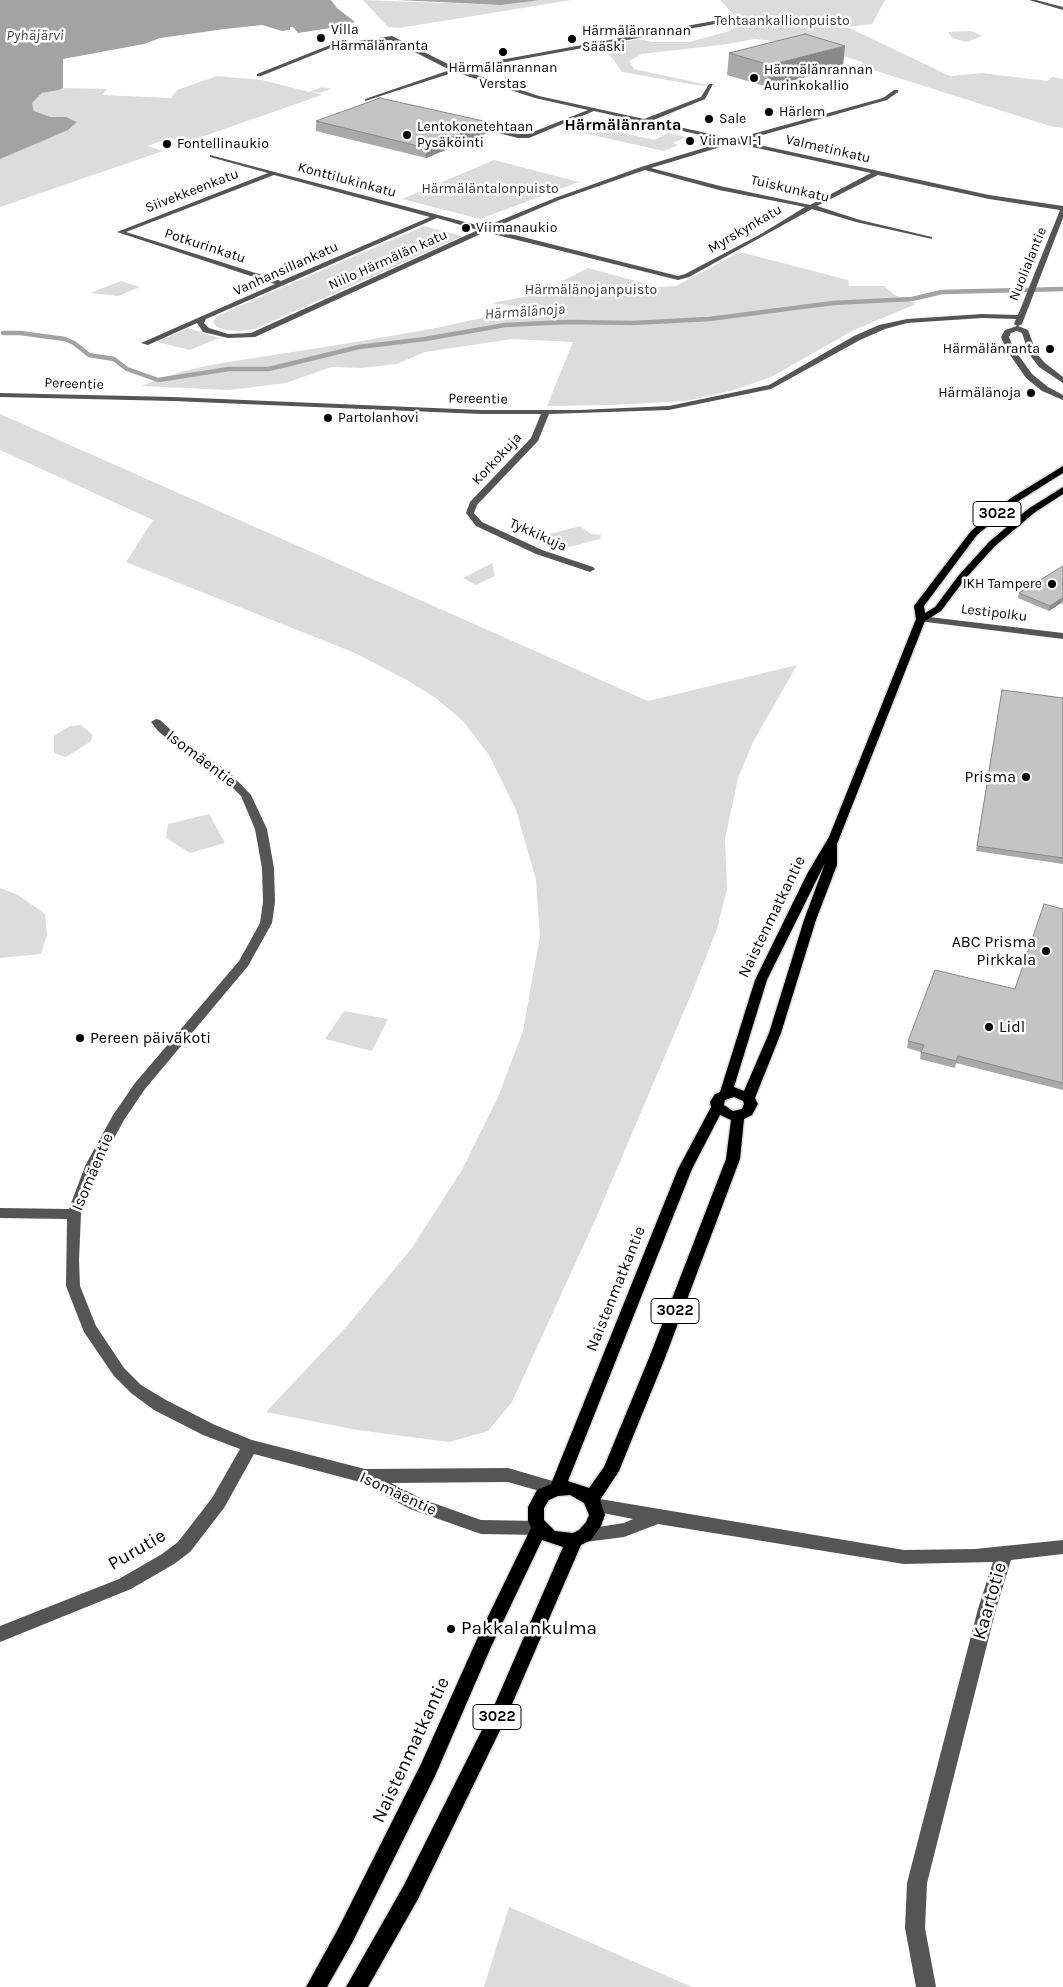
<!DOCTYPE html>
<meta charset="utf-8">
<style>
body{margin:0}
canvas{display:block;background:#fff}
</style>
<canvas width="1063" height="1987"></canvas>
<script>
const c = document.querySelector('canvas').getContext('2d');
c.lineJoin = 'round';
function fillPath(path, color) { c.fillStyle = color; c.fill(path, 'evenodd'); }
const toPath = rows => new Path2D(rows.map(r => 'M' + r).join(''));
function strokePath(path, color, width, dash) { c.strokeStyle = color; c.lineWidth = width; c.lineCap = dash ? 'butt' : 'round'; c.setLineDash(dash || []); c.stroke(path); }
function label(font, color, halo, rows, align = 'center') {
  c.font = font + ' Karla,sans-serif'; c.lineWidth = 5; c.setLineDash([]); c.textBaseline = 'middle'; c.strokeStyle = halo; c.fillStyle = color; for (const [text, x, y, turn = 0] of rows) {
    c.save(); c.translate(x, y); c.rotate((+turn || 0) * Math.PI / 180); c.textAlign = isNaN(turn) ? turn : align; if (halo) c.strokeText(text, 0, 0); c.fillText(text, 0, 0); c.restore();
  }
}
const green = toPath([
 [363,0,501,5,541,0,572,0,399,28,388,27],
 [720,0,885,0,872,24,847,27,950,76,982,73,1047,81,1052,77,1063,79,1063,128,1050,126,867,68,862,62,812,46,755,39,728,44,642,54,629,61,634,69,717,87,696,85,622,72,613,59,601,47,638,39,653,42,689,42,730,31,744,21,736,17],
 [971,31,982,36,967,42,952,38,948,32],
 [217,76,262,80,309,92,322,87,332,89,319,93,311,91,322,95,187,142,170,138,147,146,163,151,0,207,0,159,77,122,66,117,51,117,34,111,32,103,42,93,59,90,63,88,107,89,102,95,171,98,177,90],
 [602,119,619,123,606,129,654,140,669,133,686,137,673,143,678,145,664,151,574,131],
 [494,160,579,182,480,219,402,199],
 [424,226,462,236,255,329,241,331,227,330,217,327,213,322,217,316],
 [740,252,848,280,849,286,884,286,895,295,916,304,854,330,771,377,730,391,686,401,610,405,547,406,573,342,512,339,425,352,397,364,362,368,331,367,286,383,229,390,140,386,181,372,210,365,362,341,436,328,518,310,538,309,491,303,535,295,588,268,658,287,676,286],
 [121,281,140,287,118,296,90,293],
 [188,328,219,338,190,350,157,342],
 [0,414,648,701,797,665,753,742,738,778,725,839,727,889,717,929,693,990,596,1218,512,1402,488,1431,449,1442,357,1430,266,1412,346,1327,411,1249,462,1170,498,1097,523,1031,540,936,536,880,516,810,489,755,463,721,437,699,407,680,355,653,126,562,153,520,0,450],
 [580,526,591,534,601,535,600,539,569,547,558,544,546,535],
 [492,563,495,576,476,585,463,578],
 [81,725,93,735,90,742,66,757,54,753,54,736,70,726],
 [209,814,225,843,190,853,166,838,168,824],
 [0,888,18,895,45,914,47,935,41,954,0,958],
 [344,1011,388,1019,372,1051,325,1039],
 [509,1907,692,1987,484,1987]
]);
const water = toPath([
 [0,0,331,0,337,8,355,22,337,27,298,33,293,27,290,27,290,30,282,31,262,25,225,29,160,38,144,44,63,59,63,88,59,90,42,93,32,103,34,111,51,117,66,117,77,122,68,130,0,159],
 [397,0,541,0,501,5]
]);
const stream = toPath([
 [3,333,20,333,65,339,74,343,89,355,114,359,127,369,158,380,229,369,269,369,359,347,425,339,505,325,568,322,633,323,709,319,833,303,912,299,942,292,1063,289]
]);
const minor = toPath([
 [1029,0,1036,0,1063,7,1063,10,1029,0],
 [719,20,721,23,462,70,539,96,644,119,701,97,709,84,713,84,705,99,651,121,734,139,883,98,894,90,898,90,898,92,887,100,741,141,989,195,1063,206,1063,218,1022,324,1018,326,1028,330,1037,354,1045,363,1063,377,1063,383,1039,367,1029,354,1022,333,1017,331,1011,333,1009,337,1014,349,1032,374,1048,387,1063,395,1063,400,1042,391,1026,378,1006,349,1001,337,1005,330,1017,326,1014,324,1016,319,982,318,907,323,885,329,860,340,771,389,669,410,549,414,538,441,477,505,474,513,482,522,542,550,593,567,595,569,590,572,536,554,476,526,466,513,470,502,531,438,541,414,481,414,173,401,0,397,0,393,173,397,481,410,579,410,669,406,769,385,854,336,879,325,907,319,982,314,1018,315,1060,210,989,199,878,175,817,206,860,220,932,237,932,239,856,222,812,209,689,277,678,280,485,232,255,337,228,338,203,332,197,323,148,345,141,343,275,284,117,232,268,173,210,157,210,155,484,227,555,198,641,167,727,141,594,111,529,138,518,138,470,126,472,123,518,134,528,134,588,110,535,98,455,72,365,101,365,99,450,70,391,40,333,47,261,76,257,76,257,74,330,45,392,36,456,68,719,20],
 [734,143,871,173,810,205,720,186,651,168,734,143],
 [645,170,719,190,805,207,761,234,685,274,678,276,491,229,559,200,645,170],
 [274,175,430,217,281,281,126,232,274,175],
 [437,218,478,230,251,333,228,334,209,328,204,323,206,319,437,218],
 [921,616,1063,633,1063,639,918,621,918,617,921,616],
 [156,719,160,720,185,743,229,772,251,795,267,829,274,868,275,902,272,923,248,966,145,1089,124,1120,99,1166,81,1214,79,1260,80,1286,96,1326,124,1368,141,1385,166,1400,215,1425,252,1440,365,1469,508,1468,563,1484,565,1489,563,1494,557,1496,508,1482,391,1483,422,1499,481,1520,540,1521,546,1523,548,1528,546,1533,540,1535,481,1534,410,1509,360,1482,254,1454,224,1508,190,1552,174,1564,131,1589,0,1642,0,1626,119,1579,162,1554,178,1542,212,1498,240,1449,203,1435,154,1410,131,1393,114,1376,84,1332,66,1286,67,1219,0,1218,0,1208,69,1209,85,1166,113,1115,135,1083,239,961,260,923,263,902,262,868,255,829,241,796,221,776,177,747,158,731,151,722,156,719],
 [594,1498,904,1550,975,1549,1063,1540,1063,1554,1011,1560,996,1609,927,1883,925,1928,936,1987,916,1987,905,1928,907,1883,978,1609,993,1562,904,1564,658,1524,624,1537,585,1542,579,1540,577,1535,579,1530,624,1523,633,1519,588,1510,586,1505,588,1500,594,1498]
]);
const major = toPath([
 [1063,466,1063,473,1017,502,977,535,924,606,925,613,935,607,959,575,989,542,1028,509,1063,487,1063,494,1034,513,995,546,965,579,941,611,925,621,837,844,837,865,816,920,781,1033,755,1098,758,1104,752,1115,744,1119,740,1159,665,1358,619,1471,600,1500,605,1515,601,1526,591,1540,581,1545,506,1718,418,1899,368,1987,346,1987,404,1885,494,1706,563,1547,542,1540,491,1647,435,1776,352,1943,327,1987,306,1987,338,1929,421,1764,478,1637,531,1528,528,1521,528,1507,537,1490,551,1484,678,1169,711,1107,710,1102,715,1094,720,1092,755,980,807,874,829,837,916,619,914,606,971,531,1011,498,1063,466],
 [825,863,804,920,769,1033,744,1091,734,1087,767,980,825,863],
 [734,1097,743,1101,744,1104,742,1109,733,1111,724,1105,725,1100,734,1097],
 [720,1115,731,1120,726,1159,649,1358,604,1467,589,1488,568,1481,692,1169,720,1115],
 [570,1495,584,1503,589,1515,586,1522,579,1530,573,1533,555,1531,544,1520,544,1508,549,1500,558,1496,570,1495]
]);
const wall = toPath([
 [729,53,843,67,768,87,727,75],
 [316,121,488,122,489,132,426,158,316,131],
 [1063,566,1063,604,1061,603,1049,611,1018,598,1019,593],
 [1002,690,1063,698,1063,864,976,851],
 [1063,909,1063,1090,956,1063,955,1068,920,1059,921,1052,907,1048,908,1041,1015,989]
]);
const shadedWall = toPath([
 [845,46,843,67,768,87,770,65],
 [488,122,489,132,426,158,426,148],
 [1062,598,1061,603,1049,611,1050,606]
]);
const building = toPath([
 [805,34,845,46,770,65,729,53,805,34],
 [380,98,488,122,426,148,316,121,380,98],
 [1063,566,1063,599,1062,598,1050,606,1019,593,1063,566],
 [1002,690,1063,698,1063,858,977,846,1002,690],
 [1044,904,1063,909,1063,1083,958,1056,956,1061,921,1052,924,1045,908,1041,935,970,1015,989,1044,904]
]);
const markers = [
 [321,38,5,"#000"],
 [572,39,5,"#000"],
 [503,52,5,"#000"],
 [754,78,5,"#000"],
 [769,112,5,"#000"],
 [709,119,5,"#000"],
 [407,135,5,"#000"],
 [690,141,5,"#000"],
 [167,144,5,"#000"],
 [466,228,5,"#000"],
 [1050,349,5,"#000"],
 [1031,393,5,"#000"],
 [328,418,5,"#000"],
 [1052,584,5,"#000"],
 [1026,777,5,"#000"],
 [1046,951,5,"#000"],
 [989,1027,5,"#000"],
 [80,1038,5,"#000"],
 [451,1629,5,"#000"]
];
const farParknames = [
 ["Tehtaankallionpuisto",782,21],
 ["Härmäläntalonpuisto",490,189],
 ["Härmälänojanpuisto",591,290]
];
const farPoinames = [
 ["Villa",331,30],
 ["Härmälänranta",331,46],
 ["Härmälänrannan",582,31],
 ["Sääski",582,47],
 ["Härmälänrannan",503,68,"center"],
 ["Verstas",503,84,"center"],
 ["Härmälänrannan",764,70],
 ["Aurinkokallio",764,86],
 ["Härlem",779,112],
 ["Sale",719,119],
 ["Lentokonetehtaan",417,127],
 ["Pysäköinti",417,143],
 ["Viima VI-1",700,141],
 ["Fontellinaukio",177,144],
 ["Viimanaukio",476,228],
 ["Härmälänranta",1040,349,"right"],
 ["Härmälänoja",1021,393,"right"],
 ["Partolanhovi",338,418],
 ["IKH Tampere",1042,584,"right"]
];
const farStreetnames = [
 ["Valmetinkatu",828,149,13],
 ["Konttilukinkatu",347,180,15],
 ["Tuiskunkatu",790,189,13],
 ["Siivekkeenkatu",192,191,-21],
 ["Myrskynkatu",745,229,-30],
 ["Potkurinkatu",205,246,18],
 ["Niilo Härmälän katu",388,260,-24],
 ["Nuolialantie",1028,264,-68],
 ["Vanhansillankatu",286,269,-24],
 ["Pereentie",74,384,2],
 ["Pereentie",478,399,1],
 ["Korkokuja",497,459,-47],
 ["Tykkikuja",538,535,24],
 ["Lestipolku",994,613,7]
];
const farWaternames = [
 ["Pyhäjärvi",35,36],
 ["Härmälänoja",525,312,-4]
];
const shields = [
 [997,514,48],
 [675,1311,48],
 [497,1717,48]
];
const shieldNames = [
 ["3022",997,514],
 ["3022",675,1311],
 ["3022",497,1717]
];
const farQuarternames = [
 ["Härmälänranta",623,125]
];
const streetNames = [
 ["Isomäentie",201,759,37],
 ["Naistenmatkantie",772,917,-64],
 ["Isomäentie",93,1172,-67],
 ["Naistenmatkantie",616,1289,-68],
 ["Isomäentie",398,1494,25]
];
const poiNames = [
 ["Prisma",1016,777],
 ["ABC Prisma",1036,942],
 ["Pirkkala",1036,960],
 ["Lidl",999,1027,"left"],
 ["Pereen päiväkoti",90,1038,"left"]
];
const nearStreetnames = [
 ["Purutie",137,1550,-30],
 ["Kaartotie",990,1601,-74],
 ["Naistenmatkantie",411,1750,-65]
];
const nearPoinames = [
 ["Pakkalankulma",461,1629]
];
fillPath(green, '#dcdcdc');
fillPath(water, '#a3a3a3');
strokePath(stream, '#a3a3a3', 4.5);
strokePath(major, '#dbdbdb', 3);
fillPath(minor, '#555');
fillPath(major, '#000');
fillPath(wall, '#a9a9a9');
fillPath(shadedWall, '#898989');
fillPath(building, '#c4c4c4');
strokePath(building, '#898989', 1);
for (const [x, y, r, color] of markers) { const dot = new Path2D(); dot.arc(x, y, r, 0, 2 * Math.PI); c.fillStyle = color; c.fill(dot); strokePath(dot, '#fff', 2); }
label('14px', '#333', '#fff', farParknames);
label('14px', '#000', '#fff', farPoinames, 'left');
label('14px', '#000', '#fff', farStreetnames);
label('italic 15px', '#444', '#fff', farWaternames);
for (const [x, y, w] of shields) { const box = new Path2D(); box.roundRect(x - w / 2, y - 12.5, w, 25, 4); c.fillStyle = '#fff'; c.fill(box); strokePath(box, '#000', 1); }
label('bold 15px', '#000', null, shieldNames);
label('bold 16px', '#000', '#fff', farQuarternames);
label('16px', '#000', '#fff', streetNames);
label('16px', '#000', '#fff', poiNames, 'right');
label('19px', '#000', '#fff', nearStreetnames);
label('19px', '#000', '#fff', nearPoinames, 'left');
</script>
